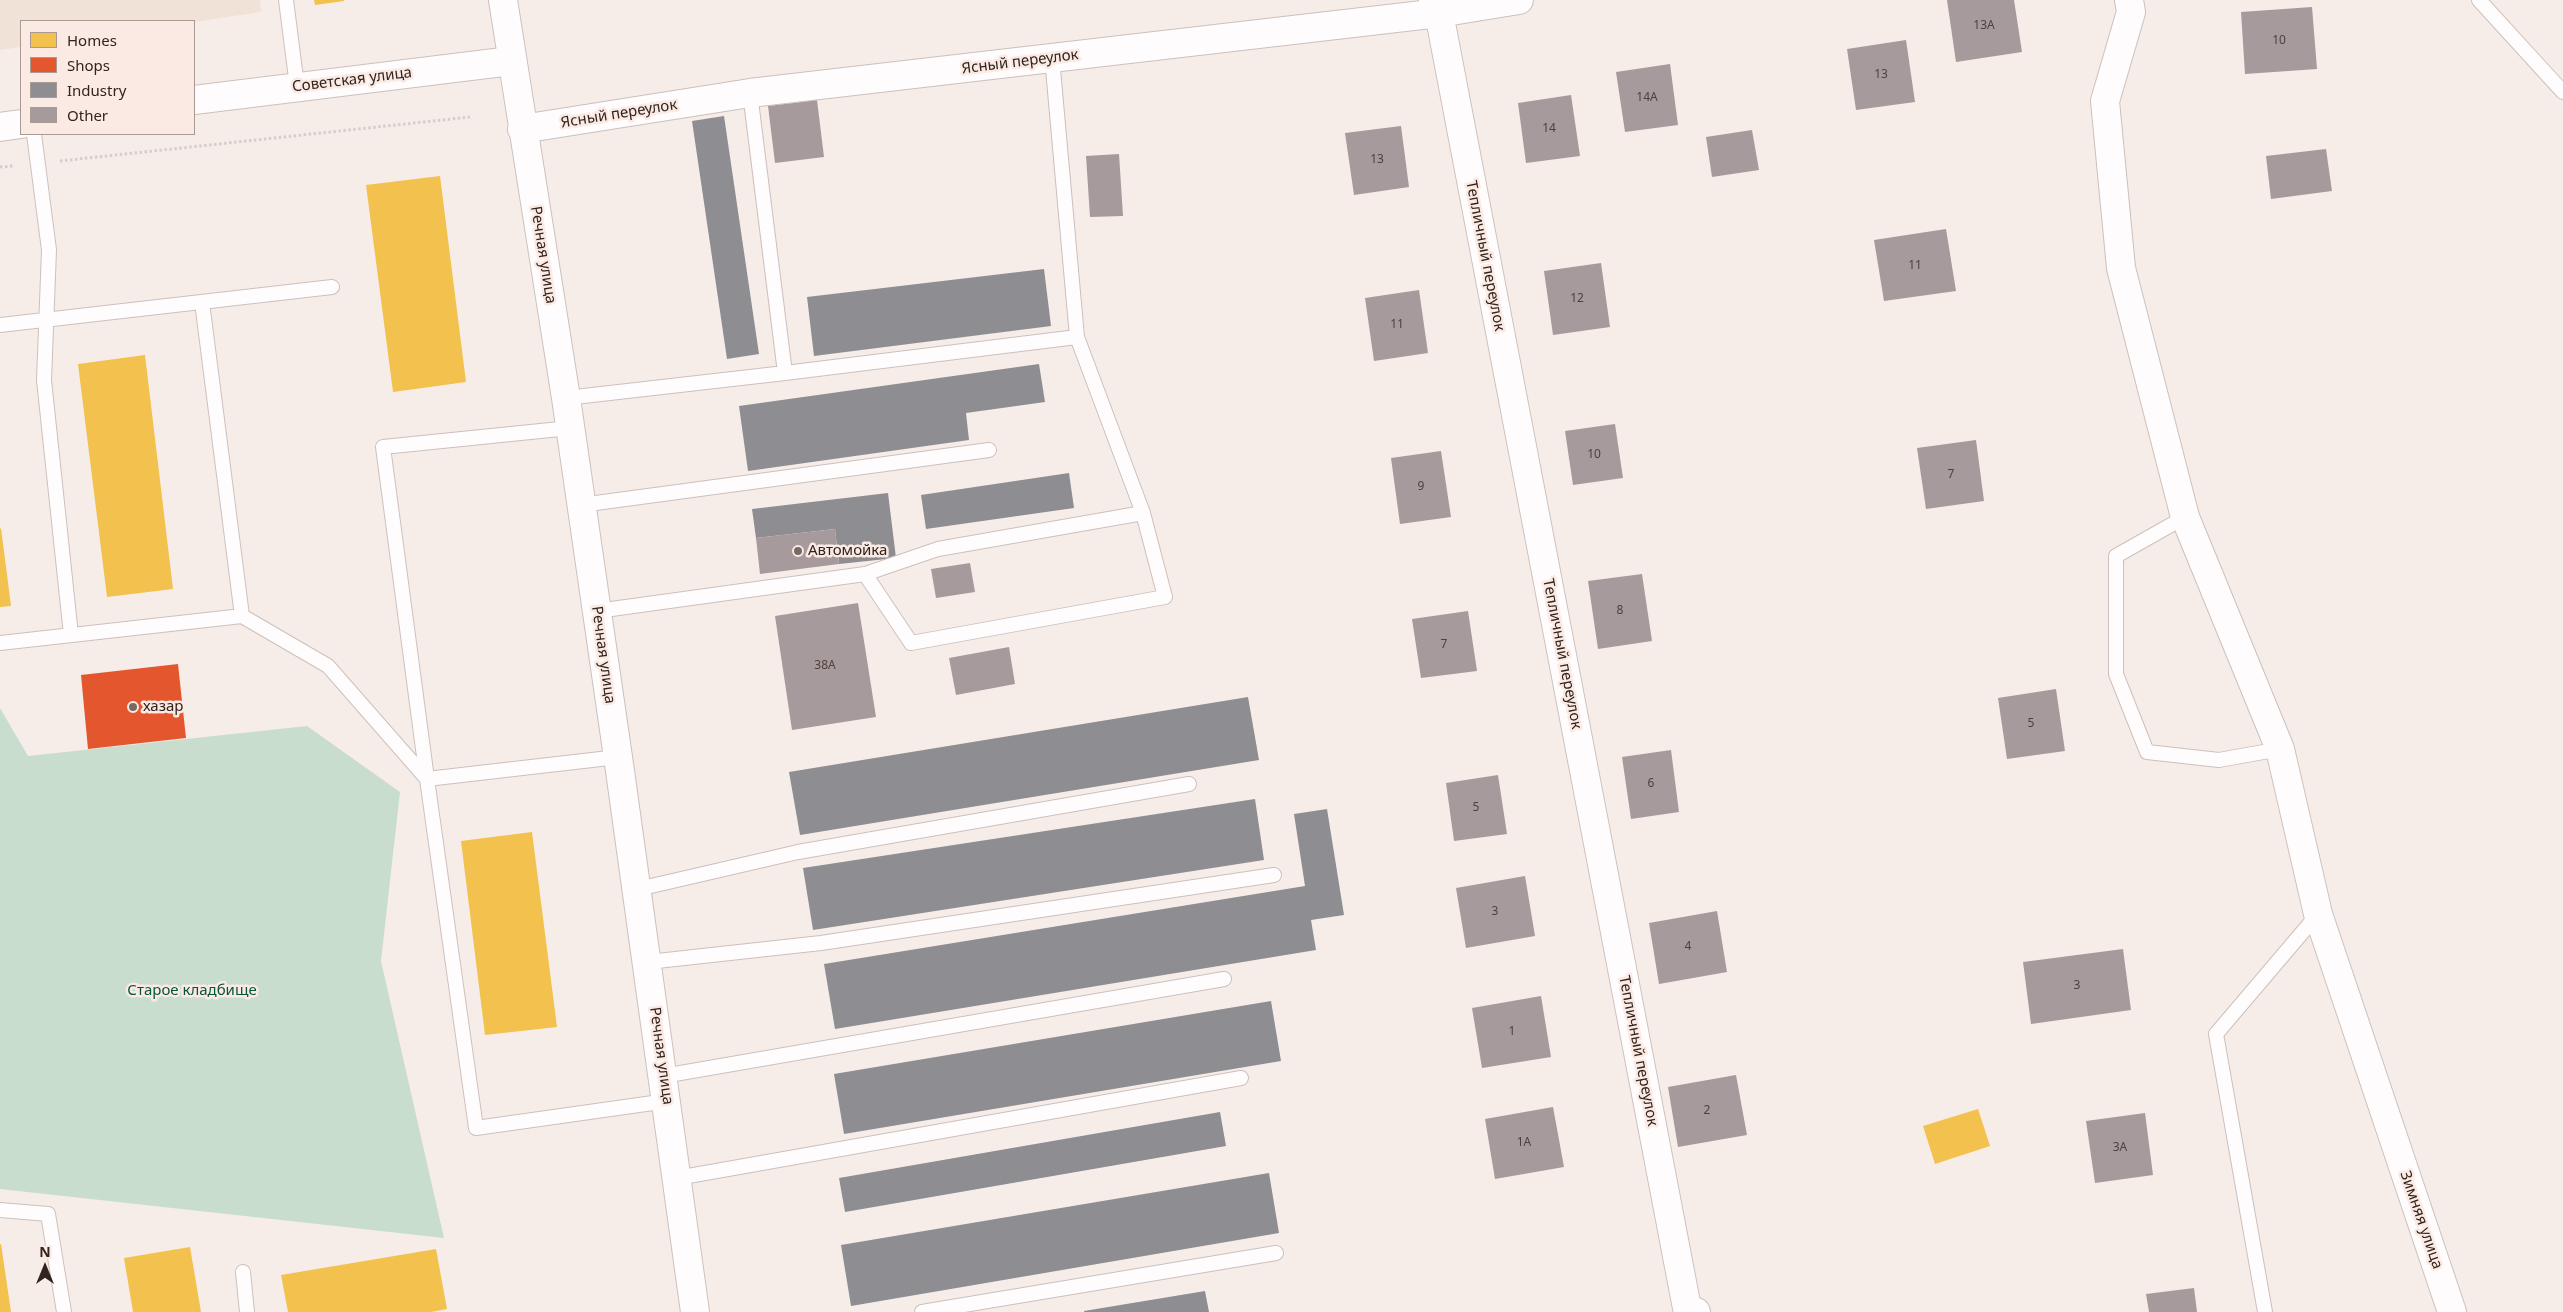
<!DOCTYPE html>
<meta charset="utf-8">
<style>
body{margin:0}
#map{position:relative;width:2563px;height:1312px;overflow:hidden;background:#f6ede9;font-family:"Noto Sans",sans-serif}
canvas{display:block}
.legend{position:absolute;left:20px;top:20px;width:175px;height:115px;box-sizing:border-box;background:#fbeae4;border:1px solid #aa9a94;margin:0;padding:6px 9px;list-style:none;font-size:15px;color:#31231d}
.legend li{display:flex;align-items:center;gap:10px;height:25px}
.legend b{width:25px;border:1px solid #aa9a94}
.north{position:absolute;left:20px;top:1242px;width:50px;height:50px;-webkit-text-stroke:4px #fbeae4;paint-order:stroke;rotate:0deg;font-size:14px;font-weight:700;line-height:20px;text-align:center;color:#31231d}
.north::after{content:'';display:block;margin:auto;width:18px;height:22px;background:#31231d;clip-path:polygon(50% 0,100% 100%,50% 72%,0 100%)}
</style>
<div id="map">
<canvas width="2563" height="1312"></canvas>
<ul class="legend">
<li><b style="height:14px;background:#f2c14e"></b>Homes</li>
<li><b style="height:14px;background:#e4572e"></b>Shops</li>
<li><b style="height:14px;background:#8d8d92"></b>Industry</li>
<li><b style="height:14px;background:#a69a9c"></b>Other</li>
</ul>
<div class="north">N</div>
</div>
<script>
const c = document.querySelector('canvas').getContext('2d');
c.lineJoin = 'round';
function fillPath(path, color) { c.fillStyle = color; c.fill(path, 'evenodd'); }
const toPath = rows => new Path2D(rows.map(r => 'M' + r).join(''));
function strokePath(path, color, width, dash) { c.strokeStyle = color; c.lineWidth = width; c.lineCap = dash ? 'butt' : 'round'; c.setLineDash(dash || []); c.stroke(path); }
function label(font, color, halo, rows, align = 'center') {
  c.font = font + ' "Noto Sans",sans-serif'; c.lineWidth = 5; c.setLineDash([]); c.textBaseline = 'middle'; c.strokeStyle = halo; c.fillStyle = color; for (const [text, x, y, turn = 0] of rows) {
    c.save(); c.translate(x, y); c.rotate((+turn || 0) * Math.PI / 180); c.textAlign = isNaN(turn) ? turn : align; if (halo) c.strokeText(text, 0, 0); c.fillText(text, 0, 0); c.restore();
  }
}
const education = toPath([
 [0,0,260,0,261,12,194,22,21,21,21,47,0,50]
]);
const green = toPath([
 [0,708,28,756,307,726,400,792,381,961,444,1238,0,1189]
]);
const homes = toPath([
 [314,0,344,0,344,1,315,5],
 [440,176,466,382,393,392,366,185],
 [145,355,173,589,107,597,78,364],
 [1,528,11,606,0,607,0,529],
 [532,832,557,1027,485,1035,461,841],
 [1978,1109,1990,1146,1935,1164,1923,1126],
 [0,1244,1,1244,11,1312,0,1312],
 [190,1247,201,1312,133,1312,124,1258],
 [436,1249,447,1309,431,1312,288,1312,281,1275]
]);
const shops = toPath([
 [178,664,186,738,88,749,81,675]
]);
const industry = toPath([
 [724,116,759,354,727,359,692,121],
 [1044,269,1051,326,814,356,807,297],
 [1039,364,1045,402,966,413,969,440,748,471,739,406],
 [1069,473,1074,508,926,529,921,495],
 [888,493,896,558,839,564,835,529,756,538,752,509],
 [1248,697,1259,760,800,835,789,772],
 [1255,799,1264,860,813,930,803,868],
 [1327,809,1344,915,1311,920,1316,950,835,1029,824,964,1305,886,1294,814],
 [1271,1001,1281,1061,844,1134,834,1074],
 [1220,1112,1226,1146,845,1212,839,1178],
 [1269,1173,1279,1233,851,1306,841,1245],
 [1205,1291,1209,1312,1084,1312,1084,1311]
]);
const building = toPath([
 [1947,0,2014,0,2022,52,1956,62],
 [2312,7,2317,69,2245,74,2241,12],
 [1906,40,1915,102,1856,110,1847,49],
 [1670,64,1678,125,1625,132,1616,72],
 [1571,95,1580,156,1526,163,1518,103],
 [817,100,824,157,775,163,768,106],
 [1401,126,1409,187,1354,195,1345,133],
 [1752,130,1759,170,1712,177,1706,137],
 [2326,149,2332,191,2271,199,2266,156],
 [1119,154,1123,216,1090,217,1086,156],
 [1946,229,1956,291,1884,301,1874,240],
 [1601,263,1610,327,1553,335,1544,271],
 [1419,290,1428,353,1374,361,1365,298],
 [1615,424,1623,478,1573,485,1565,431],
 [1976,440,1984,501,1926,509,1917,448],
 [1441,451,1451,517,1400,524,1391,458],
 [835,529,839,564,760,574,756,538],
 [970,563,975,592,936,598,931,569],
 [1642,574,1652,641,1598,649,1588,581],
 [858,603,876,717,792,730,775,616],
 [1468,611,1477,671,1421,678,1412,619],
 [1009,647,1015,684,956,695,949,658],
 [2056,689,2065,751,2007,759,1998,698],
 [1671,750,1679,812,1631,819,1622,757],
 [1498,775,1507,834,1454,841,1446,783],
 [1525,876,1535,936,1466,948,1456,888],
 [1717,911,1727,972,1659,984,1649,923],
 [2123,949,2131,1010,2031,1024,2023,962],
 [1541,996,1551,1057,1482,1068,1472,1008],
 [1736,1075,1747,1135,1678,1147,1668,1087],
 [1553,1107,1564,1167,1495,1179,1485,1119],
 [2145,1113,2153,1175,2095,1183,2086,1121],
 [2194,1288,2197,1312,2149,1312,2146,1294]
]);
const path = toPath([
 [60,161,470,117],
 [0,167,14,166]
]);
const service = toPath([
 [286,0,297,86],
 [2479,0,2563,92],
 [750,93,785,373,1077,337],
 [34,134,49,250,44,380,71,635],
 [202,302,242,616],
 [0,325,332,287],
 [566,398,785,373],
 [570,428,383,447,427,779,618,757],
 [581,505,989,450],
 [2185,517,2116,556,2116,674,2147,752,2219,760,2280,749],
 [865,574,911,643,1165,597,1143,513],
 [597,611,865,574,938,549,1143,513,1077,337,1052,58],
 [0,643,242,616,328,666,427,779,476,1128,667,1101],
 [638,889,798,852,1189,784],
 [648,962,821,943,1274,875],
 [663,1076,1224,979],
 [677,1178,1241,1078],
 [0,1210,48,1214,64,1312],
 [243,1272,247,1312],
 [922,1312,1276,1253],
 [2265,1312,2216,1034,2318,914]
]);
const minor = toPath([
 [503,0,566,398,620,771,695,1312],
 [1433,0,1439,13,1687,1308,1696,1312],
 [2129,0,2131,12,2105,101,2121,268,2185,517,2280,749,2318,914,2452,1312],
 [194,100,511,61],
 [0,127,21,124],
 [522,129,750,93,1439,13,1519,0]
]);
const markers = [
 [798,551,5,"#766a64"],
 [133,707,5,"#766a64"]
];
const numberNames = [
 ["13А",1984,26],
 ["10",2279,41],
 ["13",1881,75],
 ["14А",1647,98],
 ["14",1549,129],
 ["13",1377,160],
 ["11",1915,266],
 ["12",1577,299],
 ["11",1397,325],
 ["10",1594,455],
 ["7",1951,475],
 ["9",1421,487],
 ["8",1620,611],
 ["7",1444,645],
 ["38А",825,666],
 ["5",2031,724],
 ["6",1651,784],
 ["5",1476,808],
 ["3",1495,912],
 ["4",1688,947],
 ["3",2077,986],
 ["1",1512,1032],
 ["2",1707,1111],
 ["1А",1524,1143],
 ["3А",2120,1148]
];
const streetNames = [
 ["Ясный переулок",1020,62,-7],
 ["Советская улица",352,80,-7],
 ["Ясный переулок",619,114,-9],
 ["Речная улица",543,255,81],
 ["Тепличный переулок",1485,256,79],
 ["Тепличный переулок",1562,654,79],
 ["Речная улица",603,655,82],
 ["Тепличный переулок",1638,1051,79],
 ["Речная улица",661,1056,82],
 ["Зимняя улица",2421,1220,71]
];
const poiNames = [
 ["Автомойка",808,551],
 ["хазар",143,707]
];
const parkNames = [
 ["Старое кладбище",192,991]
];
fillPath(education, '#f0e2d7');
fillPath(green, '#c9ddcf');
fillPath(homes, '#f2c14e');
fillPath(shops, '#e4572e');
fillPath(industry, '#8d8d92');
fillPath(building, '#a69a9c');
strokePath(service, '#ccc0bc', 16);
strokePath(minor, '#ccc0bc', 30);
strokePath(path, '#d3cfcd', 3, [2.5, 2.5]);
strokePath(service, '#fefcfc', 14);
strokePath(minor, '#fefcfc', 28);
for (const [x, y, r, color] of markers) { const dot = new Path2D(); dot.arc(x, y, r, 0, 2 * Math.PI); c.fillStyle = color; c.fill(dot); strokePath(dot, '#fbeae4', 2); }
label('12px', '#4e413d', null, numberNames);
label('15px', '#31231d', '#fbeae4', streetNames);
label('15px', '#31231d', '#fbeae4', poiNames, 'left');
label('15px', '#055639', '#fbeae4', parkNames);
</script>
